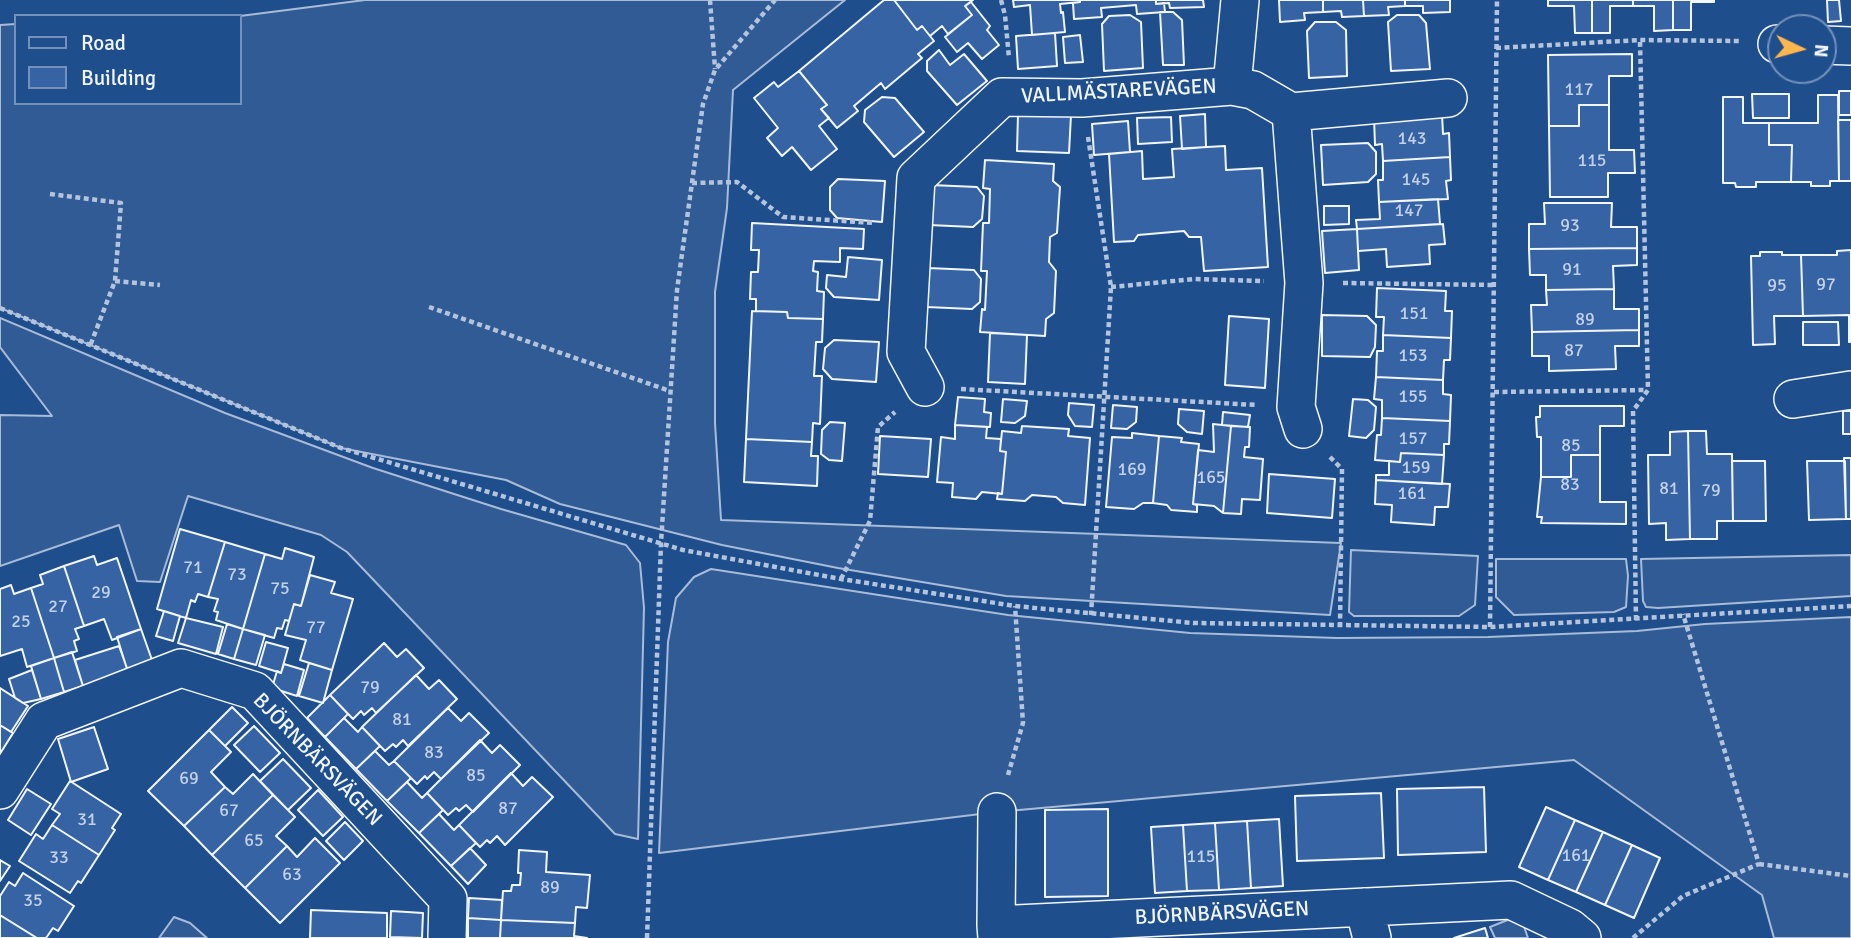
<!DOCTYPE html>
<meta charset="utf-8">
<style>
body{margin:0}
#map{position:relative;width:1851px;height:938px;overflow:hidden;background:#1f4e8c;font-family:Signika,sans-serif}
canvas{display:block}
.legend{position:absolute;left:14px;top:14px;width:228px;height:91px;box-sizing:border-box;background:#1f4e8c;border:2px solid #7391ba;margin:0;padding:9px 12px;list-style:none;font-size:21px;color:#f2f6ff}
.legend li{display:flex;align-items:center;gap:14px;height:35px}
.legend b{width:35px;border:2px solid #7391ba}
.north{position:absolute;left:1767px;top:14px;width:70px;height:70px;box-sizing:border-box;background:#1f4e8c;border:2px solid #7391ba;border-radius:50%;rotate:95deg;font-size:19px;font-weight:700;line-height:28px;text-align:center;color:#f2f6ff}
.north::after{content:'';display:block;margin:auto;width:24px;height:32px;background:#ffb74d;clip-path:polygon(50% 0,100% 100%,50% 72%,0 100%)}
</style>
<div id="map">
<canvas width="1851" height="938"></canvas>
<ul class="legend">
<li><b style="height:9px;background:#1f4e8c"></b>Road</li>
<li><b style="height:19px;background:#3563a3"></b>Building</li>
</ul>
<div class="north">N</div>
</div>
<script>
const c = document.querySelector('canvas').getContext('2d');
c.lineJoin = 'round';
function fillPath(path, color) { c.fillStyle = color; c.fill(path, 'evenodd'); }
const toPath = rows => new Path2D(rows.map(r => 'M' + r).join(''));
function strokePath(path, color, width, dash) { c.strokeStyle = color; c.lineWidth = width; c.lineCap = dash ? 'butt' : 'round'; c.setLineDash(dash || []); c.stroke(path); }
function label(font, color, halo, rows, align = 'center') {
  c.font = font + ' Signika,sans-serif'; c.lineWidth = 5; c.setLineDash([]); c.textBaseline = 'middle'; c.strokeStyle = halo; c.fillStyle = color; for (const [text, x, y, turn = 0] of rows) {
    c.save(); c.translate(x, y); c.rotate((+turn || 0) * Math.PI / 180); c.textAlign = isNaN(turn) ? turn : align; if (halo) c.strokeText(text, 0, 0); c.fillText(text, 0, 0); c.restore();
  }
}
const built = toPath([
 [365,0,845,0,733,90,727,208,715,292,715,423,721,520,1341,543,1330,615,1006,596,838,568,722,545,560,504,506,480,341,448,0,308,0,25,16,24,16,103,240,103,240,16,365,0],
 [0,318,225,413,373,468,501,509,626,545,640,563,644,608,638,839,615,834,347,552,321,535,188,496,160,582,137,581,119,525,0,566,0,415,52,416,0,347,0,318],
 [1351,550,1478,556,1475,605,1459,616,1354,616,1349,612,1351,550],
 [1851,555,1851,596,1658,608,1646,607,1643,601,1641,559,1851,555],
 [1496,559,1626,559,1628,576,1626,607,1614,612,1514,615,1496,597,1496,559],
 [711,569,1008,615,1190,633,1337,638,1488,637,1637,631,1705,624,1851,617,1851,938,1774,938,1762,895,1574,760,997,812,659,853,668,642,676,598,694,577,711,569],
 [1520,915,1528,938,1495,938,1490,927,1520,915],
 [174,917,190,923,207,938,159,938,174,917]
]);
const building = toPath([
 [884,0,894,0,917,30,922,26,934,41,918,54,922,58,885,89,881,83,854,106,858,111,837,128,821,109,827,105,799,71,884,0],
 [894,0,973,0,965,6,972,15,948,34,942,26,930,36,922,26,917,30,894,0],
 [1013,0,1080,0,1080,2,1060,4,1061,13,1063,12,1065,32,1032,35,1030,5,1014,7,1013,0],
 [1080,0,1156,0,1156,4,1164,3,1165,12,1137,14,1136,5,1101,8,1102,17,1074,19,1073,3,1080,2,1080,0],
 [1156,0,1203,0,1204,7,1170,8,1169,3,1156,4,1156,0],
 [1279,0,1323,0,1323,12,1304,13,1305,20,1280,22,1279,0],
 [1323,0,1363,0,1364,16,1342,17,1341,11,1323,12,1323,0],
 [1363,0,1405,0,1405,6,1388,7,1389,15,1364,16,1363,0],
 [1405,0,1450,0,1450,12,1423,13,1423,6,1405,6,1405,0],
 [1548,0,1592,0,1592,33,1575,33,1574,6,1548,6,1548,0],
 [1592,0,1633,0,1633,6,1610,6,1610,33,1592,33,1592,0],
 [1633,0,1673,0,1673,30,1654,31,1654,6,1633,6,1633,0],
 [1673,0,1714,0,1714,2,1691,2,1691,30,1673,30,1673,0],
 [1827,0,1839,0,1841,21,1828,22,1827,0],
 [971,2,990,26,987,30,999,45,982,59,968,43,957,52,945,37,972,15,965,6,971,2],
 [1160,12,1173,12,1182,20,1184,65,1163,65,1160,12],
 [1130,15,1141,22,1143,68,1104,71,1102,24,1109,16,1130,15],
 [1397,15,1419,15,1426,23,1430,69,1391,71,1388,22,1397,15],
 [1315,22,1336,22,1346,30,1347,76,1309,78,1307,31,1315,22],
 [1055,33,1057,66,1018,69,1016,36,1055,33],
 [1080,35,1083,62,1065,63,1063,37,1080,35],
 [939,50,950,65,964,54,987,81,957,105,927,71,927,61,939,50],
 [1632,54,1632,76,1609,76,1609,105,1579,105,1579,126,1549,126,1548,55,1632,54],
 [799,71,827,105,821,109,829,118,819,126,837,149,811,170,792,147,782,156,767,138,778,128,754,98,774,82,778,87,799,71],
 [1839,91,1851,91,1851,115,1839,115,1839,91],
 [1752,94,1789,94,1789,118,1753,118,1752,94],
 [1818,95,1838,95,1839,181,1830,181,1830,186,1811,186,1811,182,1791,182,1792,145,1769,145,1769,123,1818,123,1818,95],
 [882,97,895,98,924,132,894,157,864,122,865,110,882,97],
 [1723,97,1743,97,1743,123,1769,123,1769,145,1792,145,1791,182,1756,182,1756,187,1736,187,1735,183,1723,183,1723,97],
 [1579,105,1609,105,1609,150,1634,150,1635,173,1608,173,1608,197,1550,197,1549,126,1579,126,1579,105],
 [1018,114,1071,115,1069,153,1017,151,1018,114],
 [1205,114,1206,147,1182,149,1180,116,1205,114],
 [1442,114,1443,134,1449,133,1450,157,1383,161,1382,144,1375,145,1374,117,1442,114],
 [1171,117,1172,142,1138,144,1137,118,1171,117],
 [1838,120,1851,120,1851,181,1839,181,1838,120],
 [1128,121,1130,152,1094,155,1092,124,1128,121],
 [1368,143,1376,152,1376,174,1368,182,1323,185,1321,145,1368,143],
 [1225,146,1226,170,1262,168,1268,267,1204,271,1201,237,1189,237,1184,231,1138,235,1134,241,1114,242,1109,154,1142,151,1143,179,1174,177,1172,149,1225,146],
 [1450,157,1451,180,1446,181,1448,199,1379,202,1378,180,1383,180,1383,161,1450,157],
 [985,160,1054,164,1053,181,1060,187,1057,233,1050,237,1049,262,1056,271,1054,313,1046,319,1045,336,980,332,982,309,985,310,987,271,981,271,983,223,989,223,990,189,983,188,985,160],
 [838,179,885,181,882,222,837,218,830,210,830,187,838,179],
 [931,185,977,187,984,196,982,219,973,227,929,225,931,185],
 [1438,199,1440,224,1357,229,1356,220,1380,219,1379,202,1438,199],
 [1544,203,1612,203,1611,227,1637,227,1637,248,1529,249,1529,224,1545,224,1544,203],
 [1324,206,1349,206,1349,224,1324,225,1324,206],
 [752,223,864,229,863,249,840,248,840,262,814,261,813,271,818,272,817,291,824,292,823,319,788,318,787,312,756,311,756,299,750,299,751,272,758,272,759,250,751,250,752,223],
 [1443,224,1445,244,1429,245,1430,264,1387,267,1386,249,1358,251,1357,229,1443,224],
 [1357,229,1359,270,1325,273,1322,231,1357,229],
 [1637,248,1637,265,1613,266,1614,289,1546,290,1546,275,1530,275,1529,249,1637,248],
 [1851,250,1851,342,1849,342,1849,315,1803,316,1801,255,1837,255,1837,251,1851,250],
 [1760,252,1782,252,1782,255,1801,255,1803,316,1774,316,1775,344,1753,345,1751,256,1760,256,1760,252],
 [848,257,882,260,879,300,834,297,826,288,827,275,846,277,848,257],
 [928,268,974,270,981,279,980,302,972,309,926,307,928,268],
 [1377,288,1446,291,1445,311,1452,311,1451,338,1383,335,1384,317,1376,317,1377,288],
 [1614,289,1614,309,1639,309,1639,330,1532,332,1531,305,1547,305,1546,290,1614,289],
 [752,311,787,312,788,318,823,319,822,342,816,342,814,376,822,376,820,424,813,423,812,442,746,439,752,311],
 [1322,315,1367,316,1376,325,1375,347,1370,357,1322,356,1322,315],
 [1229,316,1269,319,1265,388,1225,385,1229,316],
 [1803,322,1838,322,1839,345,1803,345,1803,322],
 [1639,330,1639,346,1615,346,1616,369,1549,371,1549,356,1532,356,1532,332,1639,330],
 [990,333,1027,335,1025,384,988,382,990,333],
 [1383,335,1451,338,1450,360,1444,360,1443,380,1376,377,1377,351,1383,351,1383,335],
 [834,340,879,342,876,382,832,379,823,369,825,348,834,340],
 [1376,377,1443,380,1443,394,1451,395,1450,421,1382,418,1382,400,1374,399,1376,377],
 [958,397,985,399,984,412,991,413,990,427,955,425,958,397],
 [1003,399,1027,401,1025,416,1015,423,1001,422,1003,399],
 [1353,399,1368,400,1376,407,1374,430,1366,438,1349,436,1353,399],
 [1069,403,1094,405,1092,427,1075,426,1068,415,1069,403],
 [1113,405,1137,407,1136,422,1127,429,1111,428,1113,405],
 [1540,406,1624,406,1624,426,1600,426,1600,455,1571,455,1571,477,1541,477,1541,437,1537,437,1536,417,1540,417,1540,406],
 [1179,409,1204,411,1202,434,1187,432,1178,424,1179,409],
 [1843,411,1851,411,1851,434,1843,434,1843,411],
 [1223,412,1250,415,1248,427,1222,425,1223,412],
 [1382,418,1450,421,1449,444,1444,444,1444,455,1401,453,1400,462,1375,460,1377,435,1381,435,1382,418],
 [830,422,845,423,842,461,829,460,821,454,822,430,830,422],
 [1213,424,1231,426,1223,513,1214,506,1193,504,1198,450,1214,452,1213,424],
 [955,425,987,427,986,438,1001,439,1000,451,1006,452,1002,494,982,492,976,499,952,497,953,483,937,482,941,437,955,439,955,425],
 [1022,426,1069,429,1068,436,1090,438,1085,505,1063,503,1056,497,1032,495,1025,501,997,499,998,493,1002,494,1006,452,1000,451,1002,431,1021,433,1022,426],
 [1231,426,1250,427,1249,447,1245,447,1244,457,1263,459,1260,500,1242,499,1241,514,1223,513,1231,426],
 [1688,431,1706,431,1707,454,1732,454,1733,521,1717,521,1717,539,1690,539,1688,431],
 [1688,431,1690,539,1666,540,1666,523,1649,524,1648,455,1670,455,1670,432,1688,431],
 [1132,433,1159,436,1153,503,1143,503,1134,509,1106,507,1112,437,1132,438,1132,433],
 [880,436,931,439,928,477,878,474,880,436],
 [1159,436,1182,438,1181,442,1199,444,1193,504,1197,505,1197,512,1171,510,1167,505,1153,503,1159,436],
 [746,439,812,442,811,456,818,456,817,486,744,482,746,439],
 [1401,453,1444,455,1442,484,1376,480,1376,475,1389,475,1389,461,1400,462,1401,453],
 [1571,455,1600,455,1600,502,1626,502,1626,524,1541,523,1542,517,1537,517,1541,477,1571,477,1571,455],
 [1844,458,1851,458,1851,519,1846,519,1844,458],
 [1732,461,1765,461,1766,521,1733,521,1732,461],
 [1807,461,1845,461,1846,519,1809,520,1807,461],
 [1269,474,1335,479,1332,518,1267,513,1269,474],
 [1376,480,1450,484,1448,507,1435,507,1434,525,1391,522,1392,505,1375,504,1376,480],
 [180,529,225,542,208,597,198,594,195,602,191,600,186,618,157,609,180,529],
 [225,542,265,554,243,629,216,620,218,612,214,611,218,599,208,597,225,542],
 [285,548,314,557,301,606,294,604,289,621,285,620,282,629,277,628,274,638,243,629,265,554,282,559,285,548],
 [94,556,97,565,117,558,141,629,112,640,104,619,84,626,64,566,94,556],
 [64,566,84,626,75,629,79,639,74,641,77,651,54,658,31,588,43,584,40,575,64,566],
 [310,575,335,582,331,593,353,599,332,670,300,660,306,640,285,635,294,604,301,606,310,575],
 [11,585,14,594,31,588,54,658,27,667,22,649,0,656,0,589,11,585],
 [164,611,180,616,173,641,156,636,164,611],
 [186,618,223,627,216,654,178,643,186,618],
 [227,624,243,629,234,659,218,654,227,624],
 [141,629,152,660,127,669,117,637,141,629],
 [243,629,265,635,256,665,234,659,243,629],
 [266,642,288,648,281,673,259,666,266,642],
 [384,643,397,657,406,649,424,668,376,713,372,708,364,715,361,711,353,719,330,695,384,643],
 [119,646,128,671,83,686,75,660,119,646],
 [72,652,83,686,64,692,54,658,72,652],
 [54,658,64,692,41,699,31,666,54,658],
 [309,663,332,670,323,703,299,696,309,663],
 [284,664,304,670,297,696,272,688,277,671,281,673,284,664],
 [32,670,41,699,23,703,15,698,9,679,32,670],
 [416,675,429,689,439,680,457,699,408,746,403,740,396,747,393,744,385,751,362,727,416,675],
 [0,688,28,706,11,732,0,725,0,688],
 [330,695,348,714,325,737,307,718,330,695],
 [232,707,248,723,225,746,209,730,232,707],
 [448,708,461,721,469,713,489,733,441,779,434,772,427,779,425,776,417,784,394,761,448,708],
 [344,718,358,732,362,727,380,746,356,769,325,737,344,718],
 [0,725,13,733,0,754,0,725],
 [254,726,280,753,260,772,234,745,254,726],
 [94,727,108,769,71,782,58,739,94,727],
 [209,730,231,752,211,772,225,787,184,826,148,791,209,730],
 [480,740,492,753,500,745,520,765,473,812,466,805,459,811,456,808,448,815,427,793,480,740],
 [375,751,389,765,394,761,411,778,387,801,356,769,375,751],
 [283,759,311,788,288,810,260,781,283,759],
 [511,773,523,786,532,777,553,797,505,845,497,836,490,843,487,840,480,847,459,825,511,773],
 [253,774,273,795,212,855,184,826,225,787,233,794,253,774],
 [70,781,121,814,112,828,115,830,99,855,52,825,60,814,52,809,70,781],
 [407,782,422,798,427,793,443,810,419,833,387,801,407,782],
 [1484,787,1486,852,1398,855,1397,789,1484,787],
 [27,789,51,804,31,835,8,820,27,789],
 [318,790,343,817,323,836,298,810,318,790],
 [1381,793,1384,858,1297,861,1295,796,1381,793],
 [273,795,295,817,276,836,287,846,245,888,212,855,273,795],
 [1546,807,1575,820,1548,880,1519,867,1546,807],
 [1108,809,1108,896,1045,897,1045,810,1108,809],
 [439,814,454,830,459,825,476,843,451,866,419,833,439,814],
 [1279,819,1283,886,1251,888,1247,821,1279,819],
 [1575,820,1603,832,1576,892,1548,880,1575,820],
 [1247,821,1251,888,1219,890,1215,823,1247,821],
 [345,822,363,841,344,860,326,841,345,822],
 [1215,823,1219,890,1187,891,1183,825,1215,823],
 [52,825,99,855,81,883,78,881,70,893,19,861,36,834,43,839,52,825],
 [1183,825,1187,891,1155,893,1151,827,1183,825],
 [1603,832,1632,845,1605,905,1576,892,1603,832],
 [315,838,340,863,280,923,245,888,287,846,297,857,315,838],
 [1632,845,1660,858,1634,918,1605,905,1632,845],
 [470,848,486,865,468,884,451,866,470,848],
 [519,850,547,852,546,872,590,875,587,908,576,907,575,923,501,920,503,891,511,891,512,885,520,885,521,873,518,873,519,850],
 [0,860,10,866,0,881,0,860],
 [23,873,74,906,58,931,53,928,46,938,37,938,0,915,0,896,9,882,15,886,23,873],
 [469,898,502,900,501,920,468,918,469,898],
 [311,910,387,913,387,938,310,938,311,910],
 [391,911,423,913,422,938,390,937,391,911],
 [0,915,37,938,0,938,0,915],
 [468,918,501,920,500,938,468,938,468,918],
 [501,920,575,923,574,936,587,938,500,938,501,920],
 [1485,928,1488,938,1454,938,1485,928]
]);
const path = toPath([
 [710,0,715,69],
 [1001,0,1005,15,1009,58],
 [1496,48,1640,40,1741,41],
 [1088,137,1111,287,1091,615],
 [692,183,737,182,783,217,874,223],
 [50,194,121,203,115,281,90,346],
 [115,281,160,285],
 [1343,283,1494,285],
 [1111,287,1195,279,1264,281],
 [429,307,670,391],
 [0,308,341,448,683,550,841,579,1015,606,1193,623,1490,627,1851,606],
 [961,389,1257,405],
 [1494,392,1647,390],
 [1330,457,1342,469,1340,626],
 [841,579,870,521,878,427,895,412],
 [1636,620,1633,411,1648,390,1640,40],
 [1490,627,1497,0],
 [1008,775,1023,723,1015,606],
 [1759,864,1851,876],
 [647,938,661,543,677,290,703,104,715,70,775,0],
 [1633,938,1683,896,1759,864,1683,614]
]);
const minor = toPath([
 [1240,0,1232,86,1253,90,1291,112,1304,283,1296,407,1303,429],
 [1777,44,1781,44],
 [1823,45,1851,46],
 [1291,112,1448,98],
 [925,387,906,352,916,178,1002,97,1082,98,1232,86],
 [1793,399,1851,390],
 [0,790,44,721,181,668,255,691,448,899,447,938],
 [1364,907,1372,938],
 [996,925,997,812],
 [997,938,996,925,1511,900,1570,928,1582,938]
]);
const numberNames = [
 ["117",1579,90],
 ["143",1412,139],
 ["115",1592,161],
 ["145",1416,180],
 ["147",1409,211],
 ["93",1570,226],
 ["91",1572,270],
 ["97",1826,285],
 ["95",1777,286],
 ["151",1414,314],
 ["89",1585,320],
 ["87",1574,351],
 ["153",1413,356],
 ["155",1413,397],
 ["157",1413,439],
 ["85",1571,446],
 ["159",1416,468],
 ["169",1132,470],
 ["165",1211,478],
 ["83",1570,485],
 ["81",1669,489],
 ["79",1711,491],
 ["161",1412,494],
 ["71",193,568],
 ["73",237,575],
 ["75",280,589],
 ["29",101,593],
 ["27",58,607],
 ["25",21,622],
 ["77",316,628],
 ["79",370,688],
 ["81",402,720],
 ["83",434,753],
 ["85",476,776],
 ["69",189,779],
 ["87",508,809],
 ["67",229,811],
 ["31",87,820],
 ["65",254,841],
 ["161",1576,856],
 ["115",1201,857],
 ["33",59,858],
 ["63",292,875],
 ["89",550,888],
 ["35",33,901]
];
const streetNames = [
 ["VALLMÄSTAREVÄGEN",1119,92,-3],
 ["BJÖRNBÄRSVÄGEN",317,760,46],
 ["BJÖRNBÄRSVÄGEN",1222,914,-3]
];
fillPath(built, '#305b95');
strokePath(built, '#a8bbd7', 2);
fillPath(building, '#3563a3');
strokePath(building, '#f2f6ff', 2);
strokePath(minor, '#f2f6ff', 40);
strokePath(path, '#b3c4dc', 4.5, [5, 3.5]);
strokePath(minor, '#1f4e8c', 37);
label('18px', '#c3d1e8', null, numberNames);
label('21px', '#f2f6ff', '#1f4e8c', streetNames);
</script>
